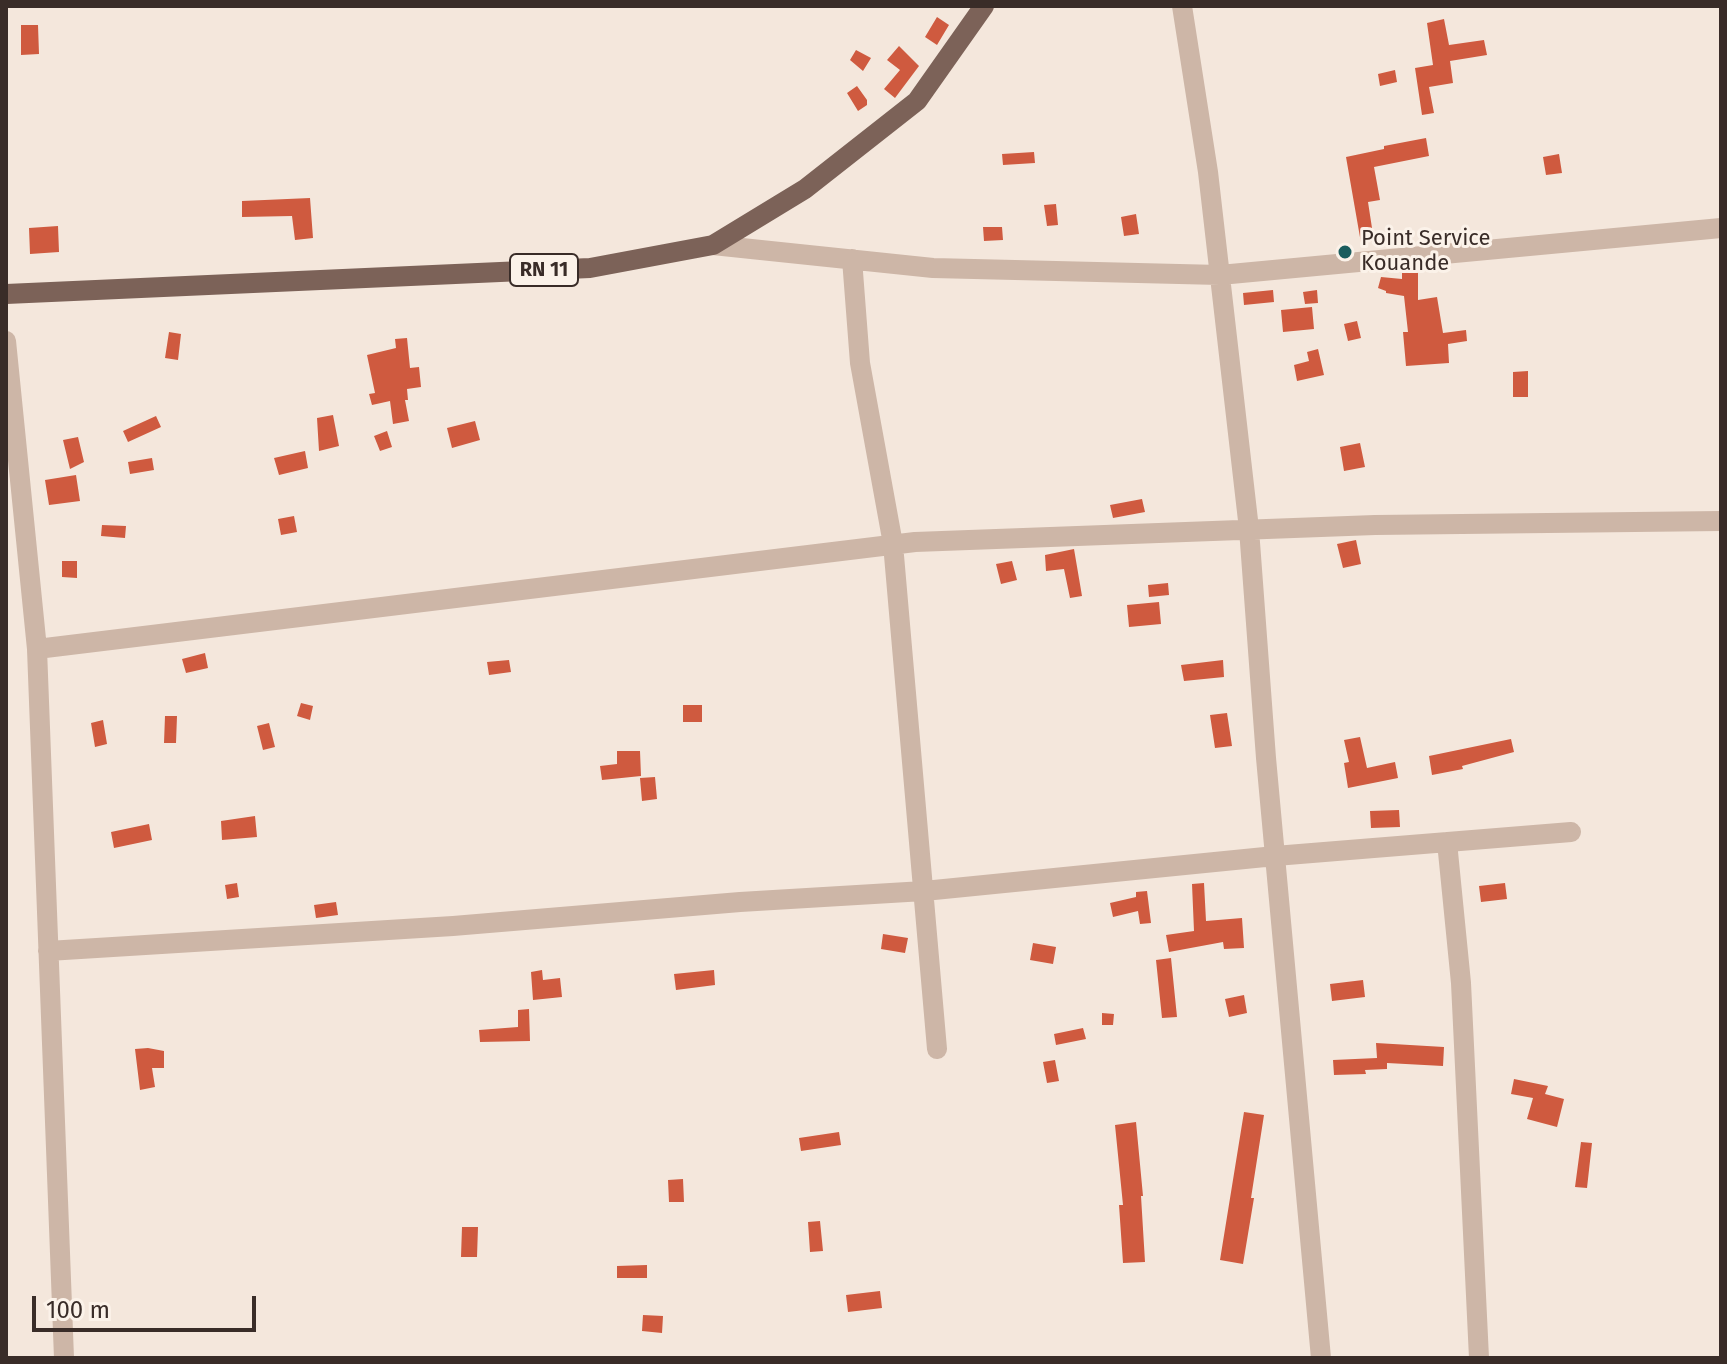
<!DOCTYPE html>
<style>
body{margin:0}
#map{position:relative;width:1727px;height:1364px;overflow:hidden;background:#f4e7dc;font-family:"Fira Sans",sans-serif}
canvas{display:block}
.frame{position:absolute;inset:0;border:8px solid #392c28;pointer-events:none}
.scale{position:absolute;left:32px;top:1296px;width:224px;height:36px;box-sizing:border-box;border:4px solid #392c28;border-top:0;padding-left:10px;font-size:24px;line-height:28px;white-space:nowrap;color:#392c28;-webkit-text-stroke:6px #fbf2e9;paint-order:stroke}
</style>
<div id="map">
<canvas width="1727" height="1364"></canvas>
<div class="frame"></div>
<div class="scale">100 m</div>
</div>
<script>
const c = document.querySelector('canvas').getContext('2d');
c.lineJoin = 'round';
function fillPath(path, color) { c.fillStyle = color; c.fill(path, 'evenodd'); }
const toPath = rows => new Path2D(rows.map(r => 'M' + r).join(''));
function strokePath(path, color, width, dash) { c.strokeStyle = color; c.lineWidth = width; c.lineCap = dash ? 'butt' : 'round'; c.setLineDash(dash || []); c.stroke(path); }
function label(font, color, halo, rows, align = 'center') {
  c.font = font + ' "Fira Sans",sans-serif'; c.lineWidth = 6; c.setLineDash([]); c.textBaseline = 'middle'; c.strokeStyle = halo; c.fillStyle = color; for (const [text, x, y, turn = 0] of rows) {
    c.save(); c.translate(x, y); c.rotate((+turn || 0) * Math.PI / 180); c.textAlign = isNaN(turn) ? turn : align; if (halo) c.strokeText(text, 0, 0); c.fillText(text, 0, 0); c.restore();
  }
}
const building = toPath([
 [937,17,949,25,937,45,925,37],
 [1444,19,1449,45,1484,40,1487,55,1450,61,1453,83,1429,87,1434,113,1422,115,1415,68,1433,65,1427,23],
 [21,25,38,25,39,54,21,55],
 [899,46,919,66,895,98,884,89,900,70,887,60],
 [856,50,871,58,863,71,850,60],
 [1395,70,1397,82,1380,86,1378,74],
 [857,86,867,100,867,105,858,111,847,93],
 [1426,138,1429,156,1374,167,1380,200,1368,202,1374,241,1361,243,1346,157,1384,149,1384,146],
 [1034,152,1035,163,1003,165,1002,154],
 [1559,154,1562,173,1546,175,1543,157],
 [310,198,313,238,295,240,292,216,242,217,242,201],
 [1056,204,1058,225,1047,226,1044,205],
 [1136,214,1139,234,1124,236,1121,217],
 [58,226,59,252,30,254,29,228],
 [983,227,1002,227,1003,240,984,241],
 [1402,273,1418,273,1418,300,1437,297,1443,333,1466,330,1467,341,1448,344,1449,363,1406,366,1403,332,1408,332,1404,296,1386,293,1386,291,1378,288,1381,277,1402,279],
 [1273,290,1274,302,1244,305,1243,293],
 [1317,290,1318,303,1305,304,1303,292],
 [1312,307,1314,329,1283,332,1281,310],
 [1357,321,1361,338,1348,341,1344,324],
 [169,332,181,334,178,360,165,358],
 [407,338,410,368,419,367,421,387,407,389,408,400,405,400,409,421,393,424,390,401,372,405,369,394,375,393,367,355,396,348,395,339],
 [1318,349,1324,375,1297,381,1294,365,1309,361,1307,352],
 [1528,371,1528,397,1513,397,1513,372],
 [333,415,339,446,319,451,317,418],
 [156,416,161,427,128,442,123,431],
 [475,421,480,440,452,448,447,428],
 [387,431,392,447,380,451,374,436],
 [78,437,84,462,70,469,63,440],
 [1360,443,1365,467,1344,471,1340,447],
 [305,451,308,468,279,475,274,458],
 [152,458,154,470,130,474,128,462],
 [76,475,80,501,49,505,45,480],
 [1142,499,1145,512,1113,518,1110,505],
 [294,516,297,532,281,535,278,519],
 [102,525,126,526,125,538,101,536],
 [1356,540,1361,564,1343,568,1337,544],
 [1074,549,1082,596,1070,598,1064,569,1046,571,1045,555],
 [62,561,77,561,77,578,62,577],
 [1012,561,1017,580,1001,584,996,564],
 [1168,583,1169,595,1149,597,1148,585],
 [1159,602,1161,624,1129,627,1127,605],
 [205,653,208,668,186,673,182,659],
 [509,660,511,672,489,675,487,662],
 [1223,660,1224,677,1184,681,1181,665],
 [301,703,313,706,310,720,297,716],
 [683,705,702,705,702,722,683,722],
 [1227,713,1232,746,1215,748,1210,715],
 [165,716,177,716,176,743,164,743],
 [103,720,107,744,95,747,91,723],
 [269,723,275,747,263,750,257,726],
 [1360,737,1367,768,1395,762,1398,778,1348,788,1344,763,1349,762,1344,740],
 [1511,739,1514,752,1462,766,1463,769,1432,775,1429,756],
 [617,751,640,751,641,776,602,780,600,766,617,764],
 [655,777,657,799,642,801,640,778],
 [1399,810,1400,827,1371,828,1370,811],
 [255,816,257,837,222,840,221,821],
 [149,824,152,840,114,848,111,832],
 [237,883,239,897,227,899,225,885],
 [1204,883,1206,921,1242,918,1244,948,1224,949,1223,942,1169,952,1166,935,1194,931,1192,884],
 [1505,883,1507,899,1481,902,1479,886],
 [1147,891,1151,923,1140,924,1138,911,1113,917,1110,903,1136,897,1136,892],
 [336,902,338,915,316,918,314,905],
 [883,934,908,938,905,953,881,949],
 [1033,943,1056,947,1053,964,1030,960],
 [1171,958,1177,1017,1162,1018,1156,960],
 [542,970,543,980,560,978,562,997,533,1000,531,972],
 [714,970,715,985,676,990,674,974],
 [1363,980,1365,997,1332,1001,1330,984],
 [1244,995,1247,1013,1229,1017,1225,999],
 [529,1009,530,1041,480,1042,479,1030,518,1027,518,1010],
 [1102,1013,1114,1014,1113,1025,1102,1025],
 [1083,1028,1086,1039,1056,1045,1054,1034],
 [1376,1043,1444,1047,1443,1066,1387,1063,1387,1069,1365,1070,1366,1074,1334,1075,1333,1060,1377,1058],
 [148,1048,164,1051,164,1068,152,1068,155,1087,140,1090,135,1049],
 [1055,1060,1059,1081,1047,1083,1043,1062],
 [1514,1079,1548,1086,1545,1094,1564,1099,1557,1127,1527,1119,1533,1098,1511,1094],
 [1244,1112,1264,1115,1251,1198,1254,1198,1243,1264,1220,1260],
 [1136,1122,1143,1196,1141,1196,1145,1262,1123,1263,1119,1205,1123,1205,1115,1125],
 [839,1132,841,1145,801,1151,799,1138],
 [1581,1142,1592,1143,1587,1188,1575,1187],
 [683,1179,684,1202,669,1202,668,1180],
 [820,1221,823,1251,810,1252,808,1222],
 [462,1227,478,1227,477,1257,461,1257],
 [647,1265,647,1278,617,1278,617,1266],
 [880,1291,882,1308,848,1312,846,1295],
 [643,1315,663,1316,662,1333,642,1331]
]);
const minor = toPath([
 [1182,6,1208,172,1249,529,1266,758,1321,1358],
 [713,245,933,268,1220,275,1721,228],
 [852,259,860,363,893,544,937,1049],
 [6,341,37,649,64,1358],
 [37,649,915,542,1375,525,1721,521],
 [1447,842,1461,983,1479,1358],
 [48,951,453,926,740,902,924,891,1275,856,1571,832]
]);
const major = toPath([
 [6,294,590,268,713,245,805,189,917,101,984,6]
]);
const markers = [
 [1345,252,8,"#1a5d5e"]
];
const shields = [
 [544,270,68]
];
const shieldNames = [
 ["RN 11",544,270]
];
const poiNames = [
 ["Point Service",1361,239],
 ["Kouande",1361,264]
];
fillPath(building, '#cf5a3f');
strokePath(minor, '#cdb6a7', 20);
strokePath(major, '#7c6258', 20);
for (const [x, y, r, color] of markers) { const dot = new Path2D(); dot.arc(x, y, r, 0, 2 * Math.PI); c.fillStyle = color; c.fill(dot); strokePath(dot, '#fbf2e9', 3); }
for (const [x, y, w] of shields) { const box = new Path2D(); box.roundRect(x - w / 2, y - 16, w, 32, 6); c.fillStyle = '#fbf2e9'; c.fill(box); strokePath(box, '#392c28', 2); }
label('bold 20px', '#392c28', null, shieldNames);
label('22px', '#392c28', '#fbf2e9', poiNames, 'left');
</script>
